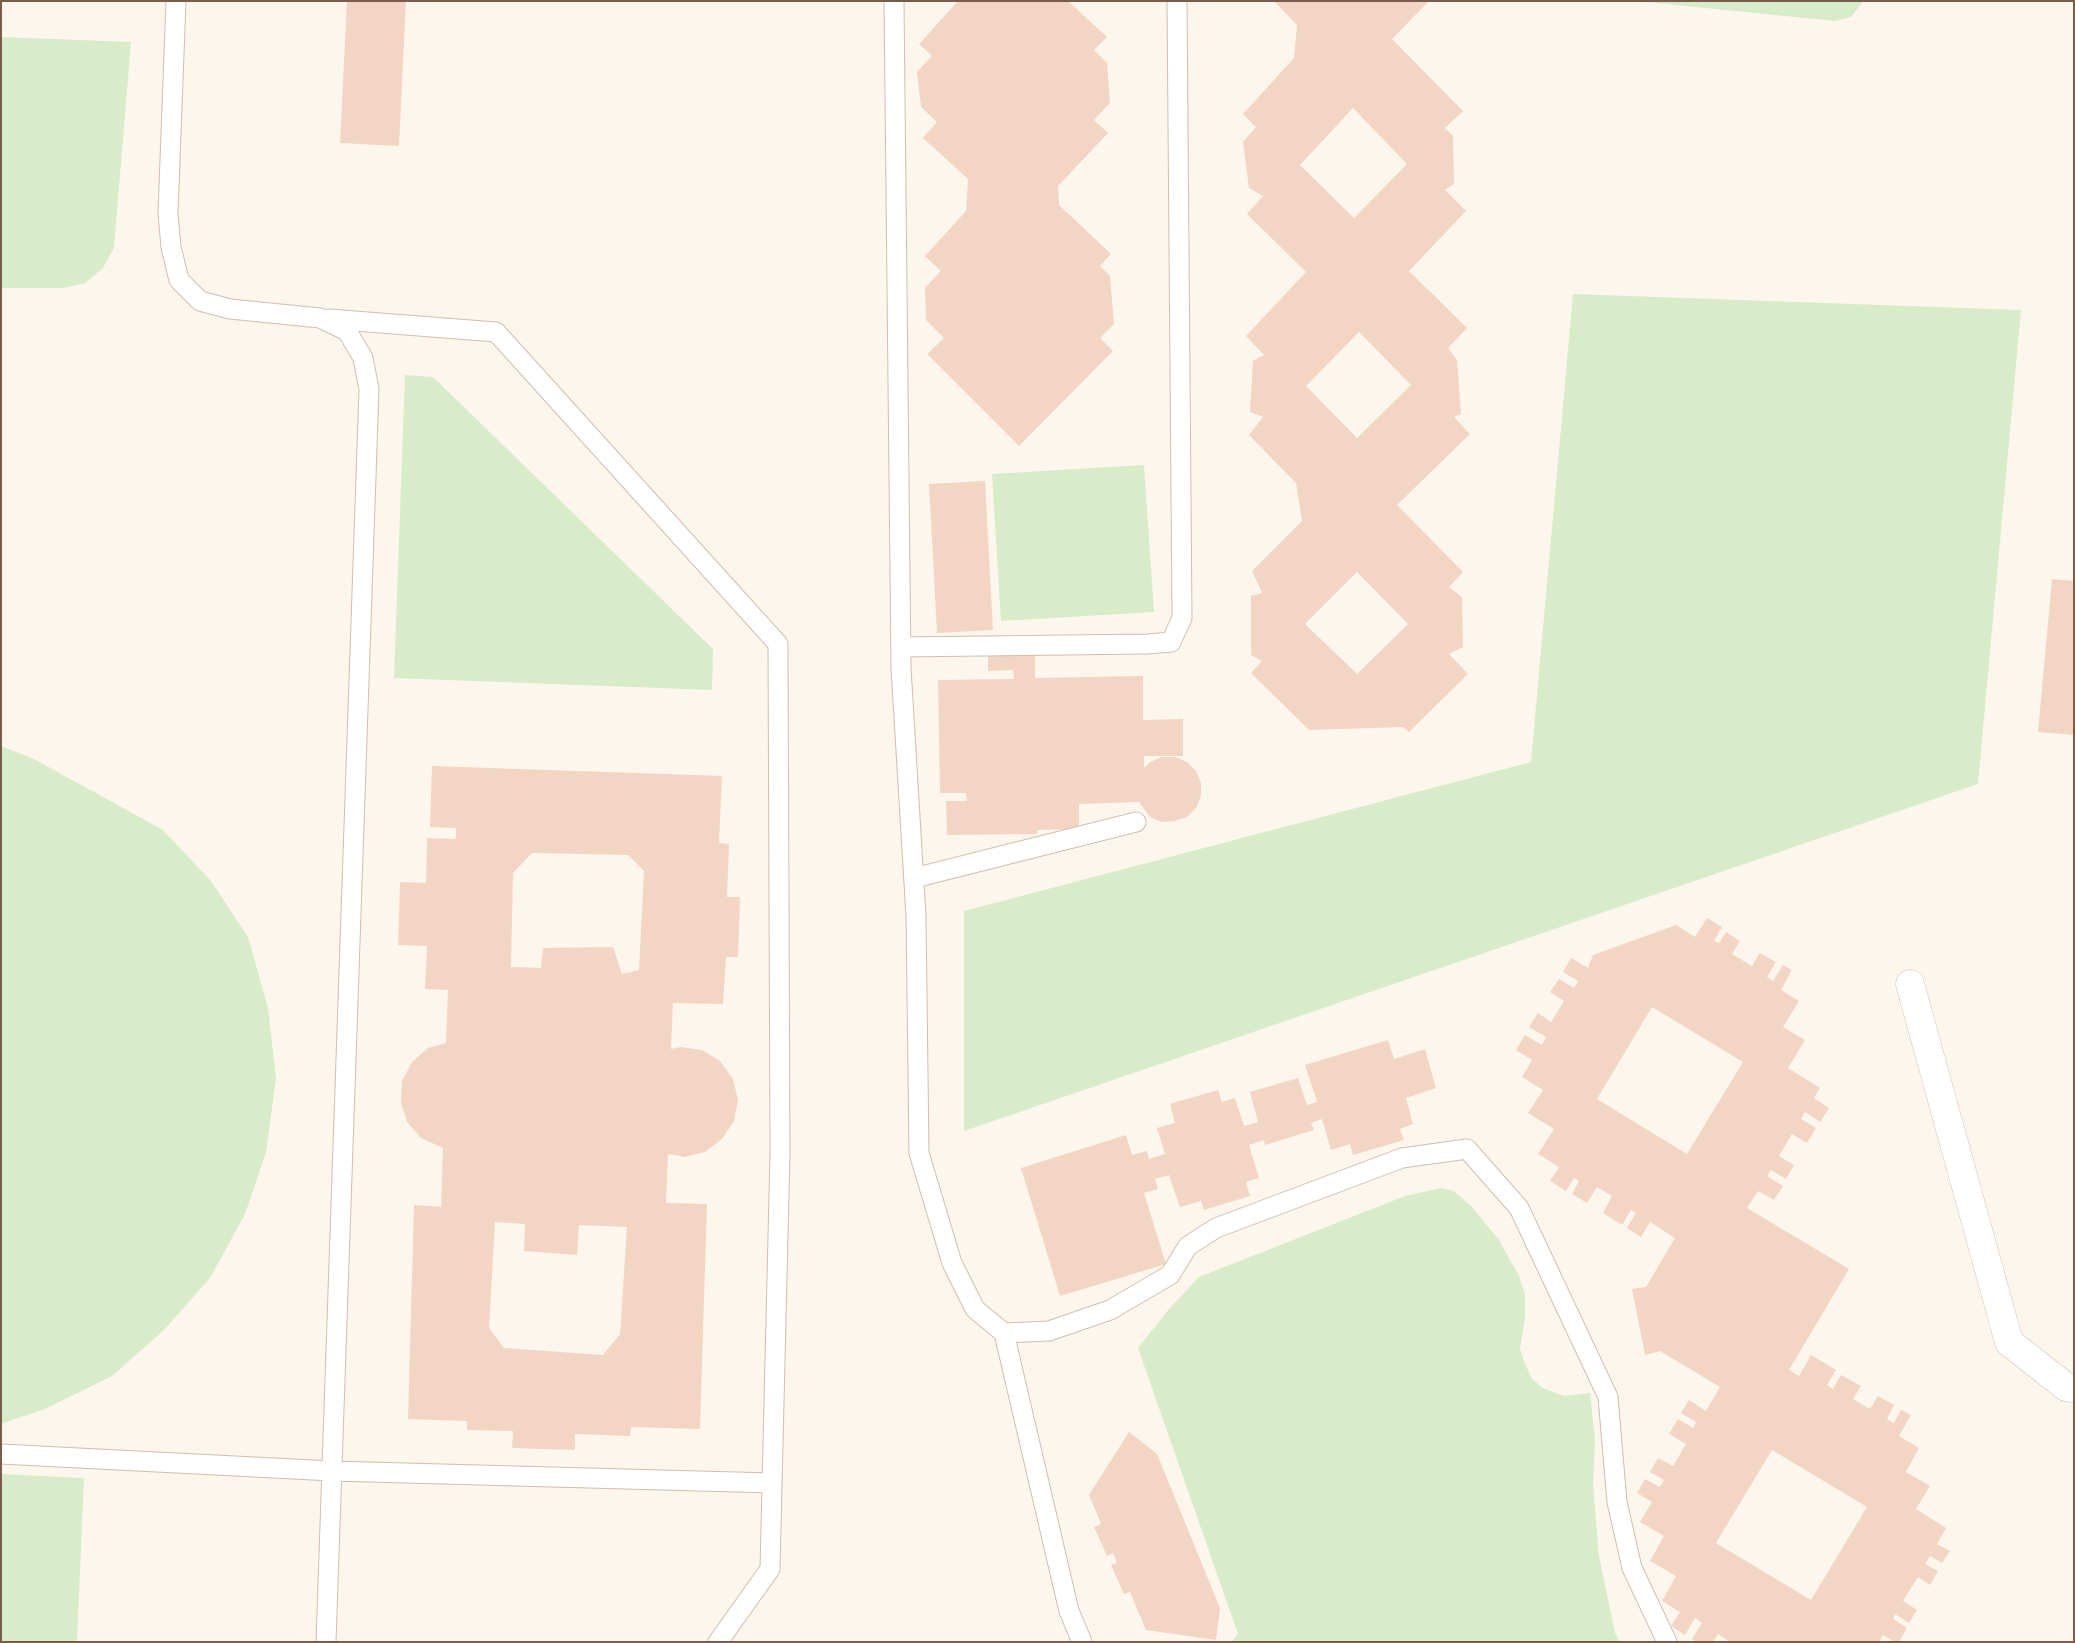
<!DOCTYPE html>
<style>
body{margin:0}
#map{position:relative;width:2075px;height:1643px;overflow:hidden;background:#fdf6ec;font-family:"PT Sans Narrow",sans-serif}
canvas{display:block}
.frame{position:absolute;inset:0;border:2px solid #7a5c4d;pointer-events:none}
</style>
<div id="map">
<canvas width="2075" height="1643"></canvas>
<div class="frame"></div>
</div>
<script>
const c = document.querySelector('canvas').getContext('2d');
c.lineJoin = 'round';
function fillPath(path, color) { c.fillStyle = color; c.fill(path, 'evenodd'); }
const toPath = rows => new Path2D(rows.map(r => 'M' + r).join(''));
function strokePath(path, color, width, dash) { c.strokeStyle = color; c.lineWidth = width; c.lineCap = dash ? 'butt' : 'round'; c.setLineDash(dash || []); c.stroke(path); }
const green = toPath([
 [1636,1,1864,1,1851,17,1835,21],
 [1,37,131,42,114,248,103,268,85,283,63,288,1,288],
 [1573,294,2021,310,1978,784,964,1131,964,911,1531,762],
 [405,375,433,377,713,649,712,690,394,678],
 [1144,465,1154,612,1001,621,992,474],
 [1,746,34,759,163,830,211,881,248,937,268,1008,276,1079,266,1152,245,1214,210,1278,164,1330,112,1376,47,1408,1,1424],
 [1441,1188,1454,1191,1472,1207,1499,1240,1519,1276,1525,1294,1525,1318,1520,1349,1525,1364,1532,1379,1543,1388,1564,1396,1590,1393,1595,1440,1593,1484,1599,1556,1615,1633,1620,1642,1231,1642,1238,1634,1138,1348,1169,1309,1199,1277,1405,1196],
 [1,1474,84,1478,77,1642,1,1642]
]);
const building = toPath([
 [347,1,406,1,399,146,340,143],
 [958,1,1068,1,1107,37,1094,50,1107,63,1110,103,1094,120,1108,133,1058,186,1059,205,1111,254,1100,266,1110,276,1114,324,1100,338,1113,351,1019,446,927,354,944,338,926,320,925,288,941,271,925,256,966,211,968,179,923,138,937,122,921,107,917,72,932,56,919,44],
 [1274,1,1429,1,1392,39,1463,111,1445,128,1453,136,1454,184,1445,190,1466,211,1409,271,1467,328,1448,348,1457,360,1461,414,1454,417,1470,434,1397,505,1463,572,1449,587,1462,597,1463,647,1449,654,1468,674,1409,732,1403,727,1309,730,1251,673,1262,661,1251,655,1251,596,1262,593,1252,571,1302,521,1296,483,1249,435,1263,417,1250,412,1253,361,1264,355,1246,336,1306,272,1247,214,1263,196,1249,188,1243,142,1256,127,1243,114,1294,58,1297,25],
 [1353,108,1407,164,1354,218,1300,165],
 [1359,332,1411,385,1357,438,1306,386],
 [1357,572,1408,624,1357,674,1305,624],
 [985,481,993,630,937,633,929,484],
 [2052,579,2074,581,2074,735,2038,732],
 [988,654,1035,654,1035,678,1143,676,1143,720,1183,719,1183,756,1144,756,1144,768,1150,762,1162,757,1175,757,1187,762,1196,771,1201,783,1201,796,1196,808,1187,817,1175,821,1162,822,1150,817,1139,802,1079,804,1079,829,1037,830,1037,834,947,835,946,801,967,801,966,793,940,793,938,680,1014,679,1013,670,988,671],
 [432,766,722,776,719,843,729,844,727,897,740,897,738,957,726,957,723,1004,673,1003,671,1049,681,1047,702,1050,720,1061,733,1079,738,1100,734,1121,722,1139,705,1152,685,1157,668,1154,666,1203,707,1204,700,1429,631,1427,630,1436,575,1434,575,1450,512,1448,513,1431,467,1430,467,1421,408,1419,414,1205,441,1207,443,1148,421,1138,407,1122,401,1102,402,1081,412,1062,428,1048,446,1043,448,990,425,989,427,946,398,945,400,882,426,883,427,838,456,839,456,828,430,827],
 [532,853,628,855,644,871,639,970,622,974,613,947,543,948,541,968,511,967,513,873],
 [495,1222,525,1224,524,1251,577,1255,579,1225,627,1227,620,1334,603,1355,504,1348,489,1328],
 [1707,918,1722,927,1714,941,1719,943,1726,932,1740,941,1732,954,1752,966,1760,953,1776,962,1767,977,1773,981,1783,965,1792,970,1781,990,1799,1001,1783,1027,1805,1040,1788,1068,1820,1088,1814,1098,1829,1108,1820,1122,1805,1112,1801,1119,1816,1128,1807,1143,1792,1134,1779,1156,1794,1165,1786,1179,1771,1170,1767,1176,1783,1186,1774,1200,1758,1191,1747,1208,1849,1269,1789,1370,1799,1376,1811,1355,1836,1370,1827,1385,1833,1389,1841,1375,1861,1386,1853,1399,1870,1409,1878,1396,1894,1405,1887,1419,1894,1423,1901,1410,1911,1415,1899,1436,1919,1448,1906,1472,1930,1486,1916,1509,1946,1528,1937,1544,1950,1551,1942,1563,1930,1556,1925,1564,1938,1571,1930,1585,1918,1577,1903,1601,1917,1610,1909,1623,1895,1614,1893,1619,1907,1628,1899,1642,1895,1642,1883,1635,1879,1642,1730,1642,1718,1634,1713,1642,1697,1642,1692,1639,1702,1623,1695,1618,1685,1635,1671,1626,1680,1612,1662,1601,1676,1576,1650,1561,1664,1536,1640,1522,1652,1502,1637,1493,1645,1479,1660,1487,1664,1480,1650,1472,1658,1458,1673,1466,1686,1444,1669,1434,1678,1419,1693,1428,1696,1422,1681,1413,1689,1400,1706,1411,1720,1387,1660,1351,1645,1355,1632,1289,1646,1287,1675,1238,1650,1222,1641,1237,1627,1228,1636,1213,1631,1210,1622,1225,1603,1213,1612,1196,1597,1187,1587,1203,1572,1194,1579,1181,1574,1178,1566,1191,1550,1181,1559,1167,1538,1154,1554,1129,1528,1113,1543,1090,1522,1077,1532,1060,1516,1050,1525,1035,1542,1045,1546,1037,1529,1027,1538,1013,1551,1022,1564,1001,1550,992,1559,979,1574,988,1578,981,1563,972,1571,958,1588,968,1593,955,1676,925,1695,937],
 [1652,1007,1743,1062,1687,1154,1597,1099],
 [1772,1450,1867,1507,1811,1600,1716,1543],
 [1388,1040,1394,1059,1425,1049,1436,1088,1406,1098,1413,1124,1400,1129,1404,1140,1353,1155,1350,1144,1331,1150,1322,1119,1311,1123,1314,1130,1265,1145,1264,1140,1249,1145,1259,1178,1246,1182,1250,1196,1204,1210,1201,1201,1180,1207,1169,1175,1155,1179,1158,1189,1144,1193,1166,1264,1060,1296,1021,1168,1126,1135,1132,1155,1147,1151,1149,1159,1165,1154,1157,1128,1175,1123,1170,1104,1218,1090,1222,1102,1235,1098,1244,1126,1258,1122,1250,1092,1298,1078,1307,1105,1317,1102,1305,1065],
 [1129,1432,1157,1454,1220,1608,1216,1640,1146,1630,1130,1592,1124,1594,1111,1565,1117,1563,1113,1553,1107,1556,1094,1527,1101,1524,1089,1495]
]);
const lane = toPath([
 [176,1,168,213,171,247,179,280,200,301,230,309,320,318,347,331,363,358,369,389,326,1642],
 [894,1,901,668,916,916,919,1153,952,1263,975,1309,1004,1333,1049,1331,1110,1310,1170,1275,1188,1246,1216,1228,1402,1158,1467,1149,1519,1208,1608,1397,1617,1502,1632,1568,1667,1642],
 [329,319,496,332,778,644,780,1153,770,1569,718,1642],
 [901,647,1147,644,1171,642,1182,618,1177,1],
 [914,878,1136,822],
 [1004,1333,1069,1611,1082,1642],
 [1,1454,332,1471,772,1483]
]);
const street = toPath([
 [1910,984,2009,1342,2066,1387,2074,1388]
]);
fillPath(green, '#d8ecc9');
fillPath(building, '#f3d5c3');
strokePath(lane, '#d1beb0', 21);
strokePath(street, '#d1beb0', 29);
strokePath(lane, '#fff', 19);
strokePath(street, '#fff', 28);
</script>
